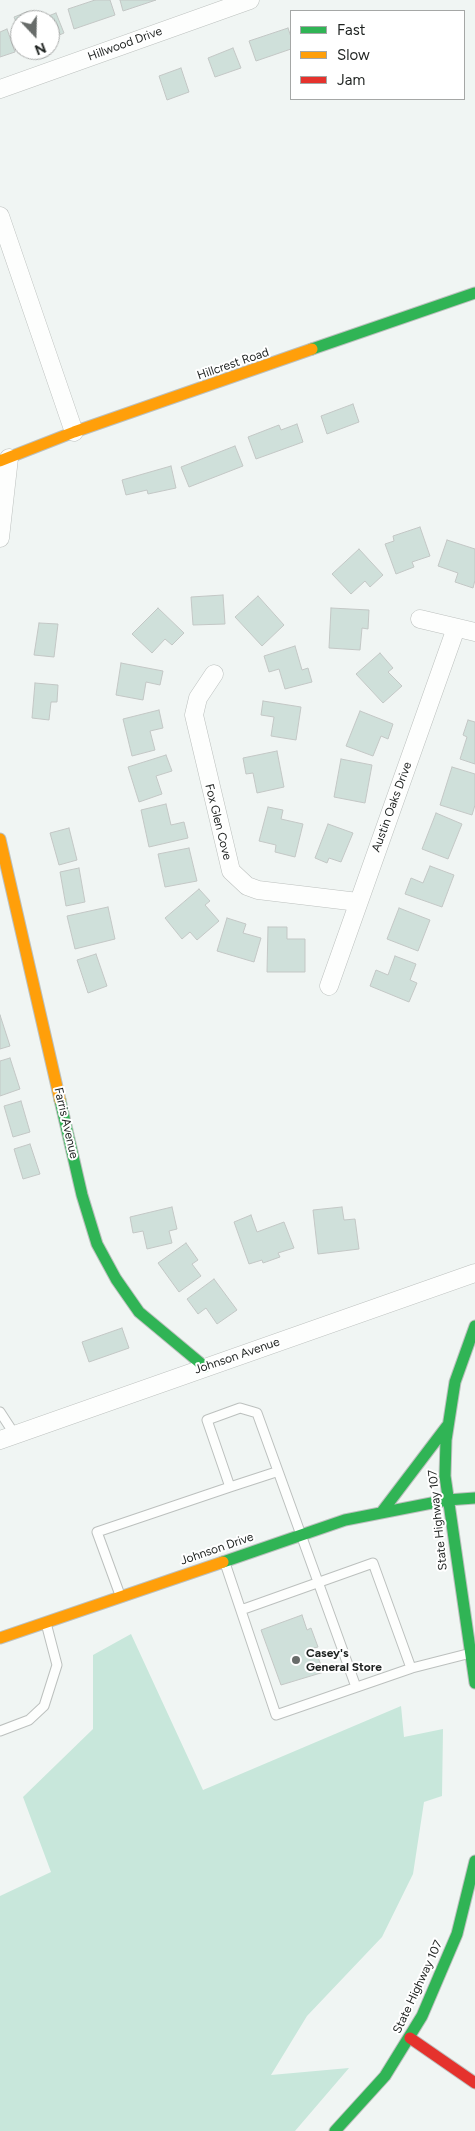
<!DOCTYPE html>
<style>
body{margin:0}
#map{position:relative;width:475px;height:2131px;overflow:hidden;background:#f0f5f3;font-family:Figtree,sans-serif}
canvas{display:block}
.legend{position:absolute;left:290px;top:10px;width:175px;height:90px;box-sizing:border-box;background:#fff;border:1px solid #a5a7a6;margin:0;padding:6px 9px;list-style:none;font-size:15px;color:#1e2220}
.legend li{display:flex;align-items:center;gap:10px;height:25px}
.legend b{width:25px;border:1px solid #a5a7a6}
.north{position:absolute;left:10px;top:10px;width:50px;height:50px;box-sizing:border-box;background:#fff;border:1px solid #a5a7a6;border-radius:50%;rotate:159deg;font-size:14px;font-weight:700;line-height:20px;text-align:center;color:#1e2220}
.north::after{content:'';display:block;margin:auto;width:18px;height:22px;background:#686c6a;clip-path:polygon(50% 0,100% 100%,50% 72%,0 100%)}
</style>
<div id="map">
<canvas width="475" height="2131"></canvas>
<ul class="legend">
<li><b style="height:6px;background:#30b455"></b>Fast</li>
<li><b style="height:6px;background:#ff9f0a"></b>Slow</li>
<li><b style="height:6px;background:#e5322d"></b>Jam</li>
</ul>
<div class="north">N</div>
</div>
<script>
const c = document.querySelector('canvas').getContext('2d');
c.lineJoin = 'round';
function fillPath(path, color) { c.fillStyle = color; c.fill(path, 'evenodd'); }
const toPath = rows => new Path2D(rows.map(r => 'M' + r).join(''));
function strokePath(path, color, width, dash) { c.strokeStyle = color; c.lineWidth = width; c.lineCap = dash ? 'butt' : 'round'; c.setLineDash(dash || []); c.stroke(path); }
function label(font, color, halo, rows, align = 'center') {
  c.font = font + ' Figtree,sans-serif'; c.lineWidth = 4; c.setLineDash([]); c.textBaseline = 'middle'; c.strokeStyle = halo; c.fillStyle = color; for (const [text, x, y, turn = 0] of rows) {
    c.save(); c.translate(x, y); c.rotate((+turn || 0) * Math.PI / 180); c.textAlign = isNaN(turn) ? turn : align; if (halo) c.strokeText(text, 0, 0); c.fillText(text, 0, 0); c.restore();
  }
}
const green = toPath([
 [131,1634,203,1790,401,1706,404,1737,443,1729,442,1796,424,1802,413,1874,382,1937,307,2016,271,2075,349,2068,295,2131,0,2131,0,1896,51,1872,23,1797,93,1729,93,1655]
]);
const building = toPath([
 [95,0,110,0,115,15,74,29,68,9,95,0],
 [120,0,156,0,123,11,120,0],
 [27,12,30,20,20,20,20,32,14,17,27,12],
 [56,13,64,33,50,39,50,20,38,20,56,13],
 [288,28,291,37,291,49,256,61,249,41,288,28],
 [7,29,15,52,0,57,0,32,7,29],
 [233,48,241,68,215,77,208,58,233,48],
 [181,68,189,92,167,100,159,76,181,68],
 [353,404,359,422,327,434,321,416,353,404],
 [297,424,303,442,256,459,248,437,279,425,281,430,297,424],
 [235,446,243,466,189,487,181,467,235,446],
 [171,466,176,488,148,494,147,490,126,495,122,480,171,466],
 [420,527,430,556,412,562,414,567,396,574,385,544,394,541,393,536,420,527],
 [447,540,475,549,475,580,473,588,455,582,458,573,438,566,447,540],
 [359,549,383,575,370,587,365,581,351,594,332,574,359,549],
 [223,595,225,624,193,625,191,597,223,595],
 [258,596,284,625,262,646,235,617,258,596],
 [158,608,184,633,172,645,165,639,152,653,132,634,158,608],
 [331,608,369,610,368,629,362,628,360,650,329,648,331,608],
 [39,623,58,624,54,657,34,655,39,623],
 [295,646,302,670,308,668,312,682,285,689,279,669,269,672,264,656,295,646],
 [380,653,393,668,388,672,402,686,383,703,356,674,380,653],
 [121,663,163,671,160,685,146,682,143,700,116,695,121,663],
 [35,683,58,685,57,702,51,702,49,720,32,718,35,683],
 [263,701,301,707,296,740,271,736,274,717,261,715,263,701],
 [159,710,163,728,150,731,155,750,132,756,123,719,159,710],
 [360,711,393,724,388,739,381,736,373,756,346,746,360,711],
 [468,720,475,722,475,764,460,759,467,737,463,735,468,720],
 [277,751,284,787,257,793,253,773,246,774,243,758,277,751],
 [166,755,172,771,156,776,162,794,139,802,128,767,166,755],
 [341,759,372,765,365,803,334,797,341,759],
 [452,767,475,774,475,805,472,815,440,805,452,767],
 [166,804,171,825,184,822,188,838,149,847,141,810,166,804],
 [268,807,283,810,281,819,303,824,295,857,275,852,276,845,259,841,268,807],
 [436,813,462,824,448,859,422,849,436,813],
 [328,824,353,833,341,862,329,858,327,863,315,858,328,824],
 [69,828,77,860,59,865,50,833,69,828],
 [189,848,197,881,165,887,158,854,189,848],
 [430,866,454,875,442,907,405,894,411,878,423,883,430,866],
 [79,868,85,902,66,906,60,872,79,868],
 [199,889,210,901,205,905,219,921,197,940,190,932,182,939,165,918,199,889],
 [108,907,115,939,75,949,67,916,108,907],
 [399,908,430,920,418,951,387,939,399,908],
 [227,918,246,924,243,933,261,938,254,962,217,951,227,918],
 [268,927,287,927,287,939,305,939,305,972,267,972,268,927],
 [96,954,107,986,88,993,77,960,96,954],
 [395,956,416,964,410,980,417,983,409,1002,370,986,376,970,388,975,395,956],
 [0,1015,10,1046,0,1049,0,1015],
 [10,1058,20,1089,0,1096,0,1061,10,1058],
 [21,1101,30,1132,13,1137,4,1106,21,1101],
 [30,1144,40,1174,23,1179,14,1149,30,1144],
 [172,1207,177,1229,169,1231,172,1243,147,1249,143,1231,133,1233,130,1217,172,1207],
 [342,1207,344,1220,355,1219,359,1249,318,1254,313,1210,342,1207],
 [251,1215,257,1232,284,1222,294,1248,278,1253,280,1257,263,1263,262,1260,249,1264,234,1222,251,1215],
 [186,1243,198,1260,192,1264,201,1276,179,1292,158,1263,186,1243],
 [214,1279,237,1310,217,1324,206,1308,198,1314,187,1299,214,1279],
 [122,1328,129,1348,89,1362,82,1342,122,1328],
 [302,1615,307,1630,311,1628,318,1647,314,1648,324,1672,281,1685,261,1630,302,1615]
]);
const lane = toPath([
 [0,1412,15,1435],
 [276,1472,230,1487,207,1420,240,1408,257,1413,356,1687],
 [225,1563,276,1715,412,1668,467,1654],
 [120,1595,97,1532,230,1487],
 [241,1610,373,1563,411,1668],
 [0,1731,29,1720,44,1706,57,1665,46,1623]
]);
const street = toPath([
 [0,89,250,0],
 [0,216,74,432],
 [0,538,9,458],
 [420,619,475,632],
 [214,674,198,698,194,715,231,871,247,886,258,890,358,902],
 [329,986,456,628],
 [0,1440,475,1273]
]);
const fast = toPath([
 [312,349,475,293],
 [60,1100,82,1195,97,1244,116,1279,139,1312,205,1367],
 [475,1326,455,1382,446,1440,445,1476,475,1683],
 [381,1513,447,1426],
 [223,1562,345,1520,447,1500,475,1498],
 [335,2131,385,2076,422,2016,457,1934,475,1861]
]);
const slow = toPath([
 [0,461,74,432,312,349],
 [0,839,60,1100],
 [0,1638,223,1562]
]);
const jam = toPath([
 [410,2038,475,2083]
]);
const markers = [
 [296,1660,5,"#686c6a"]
];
const streetNames = [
 ["Hillwood Drive",125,44,-20],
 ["Hillcrest Road",233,364,-19],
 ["Austin Oaks Drive",392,807,-70],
 ["Fox Glen Cove",218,822,76],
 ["Farris Avenue",66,1123,77],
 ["Johnson Avenue",237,1356,-19],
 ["State Highway 107",438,1520,-96],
 ["Johnson Drive",217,1549,-19],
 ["State Highway 107",418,1987,-65]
];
const poiNames = [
 ["Casey's",306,1653],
 ["General Store",306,1667]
];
fillPath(green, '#c8e7db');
fillPath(building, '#cfe0da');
strokePath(building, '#c3c7c5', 1);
strokePath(lane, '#bcc0be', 11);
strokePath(street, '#bcc0be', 19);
strokePath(fast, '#bcc0be', 13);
strokePath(slow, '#bcc0be', 13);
strokePath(jam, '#bcc0be', 13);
strokePath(lane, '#fdfefd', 9);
strokePath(street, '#fdfefd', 18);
strokePath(fast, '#30b455', 11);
strokePath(slow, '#ff9f0a', 11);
strokePath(jam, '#e5322d', 11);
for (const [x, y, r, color] of markers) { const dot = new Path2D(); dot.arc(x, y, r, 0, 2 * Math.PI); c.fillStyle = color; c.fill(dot); strokePath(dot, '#fff', 2); }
label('12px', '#1e2220', '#fff', streetNames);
label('bold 12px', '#1e2220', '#fff', poiNames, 'left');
</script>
